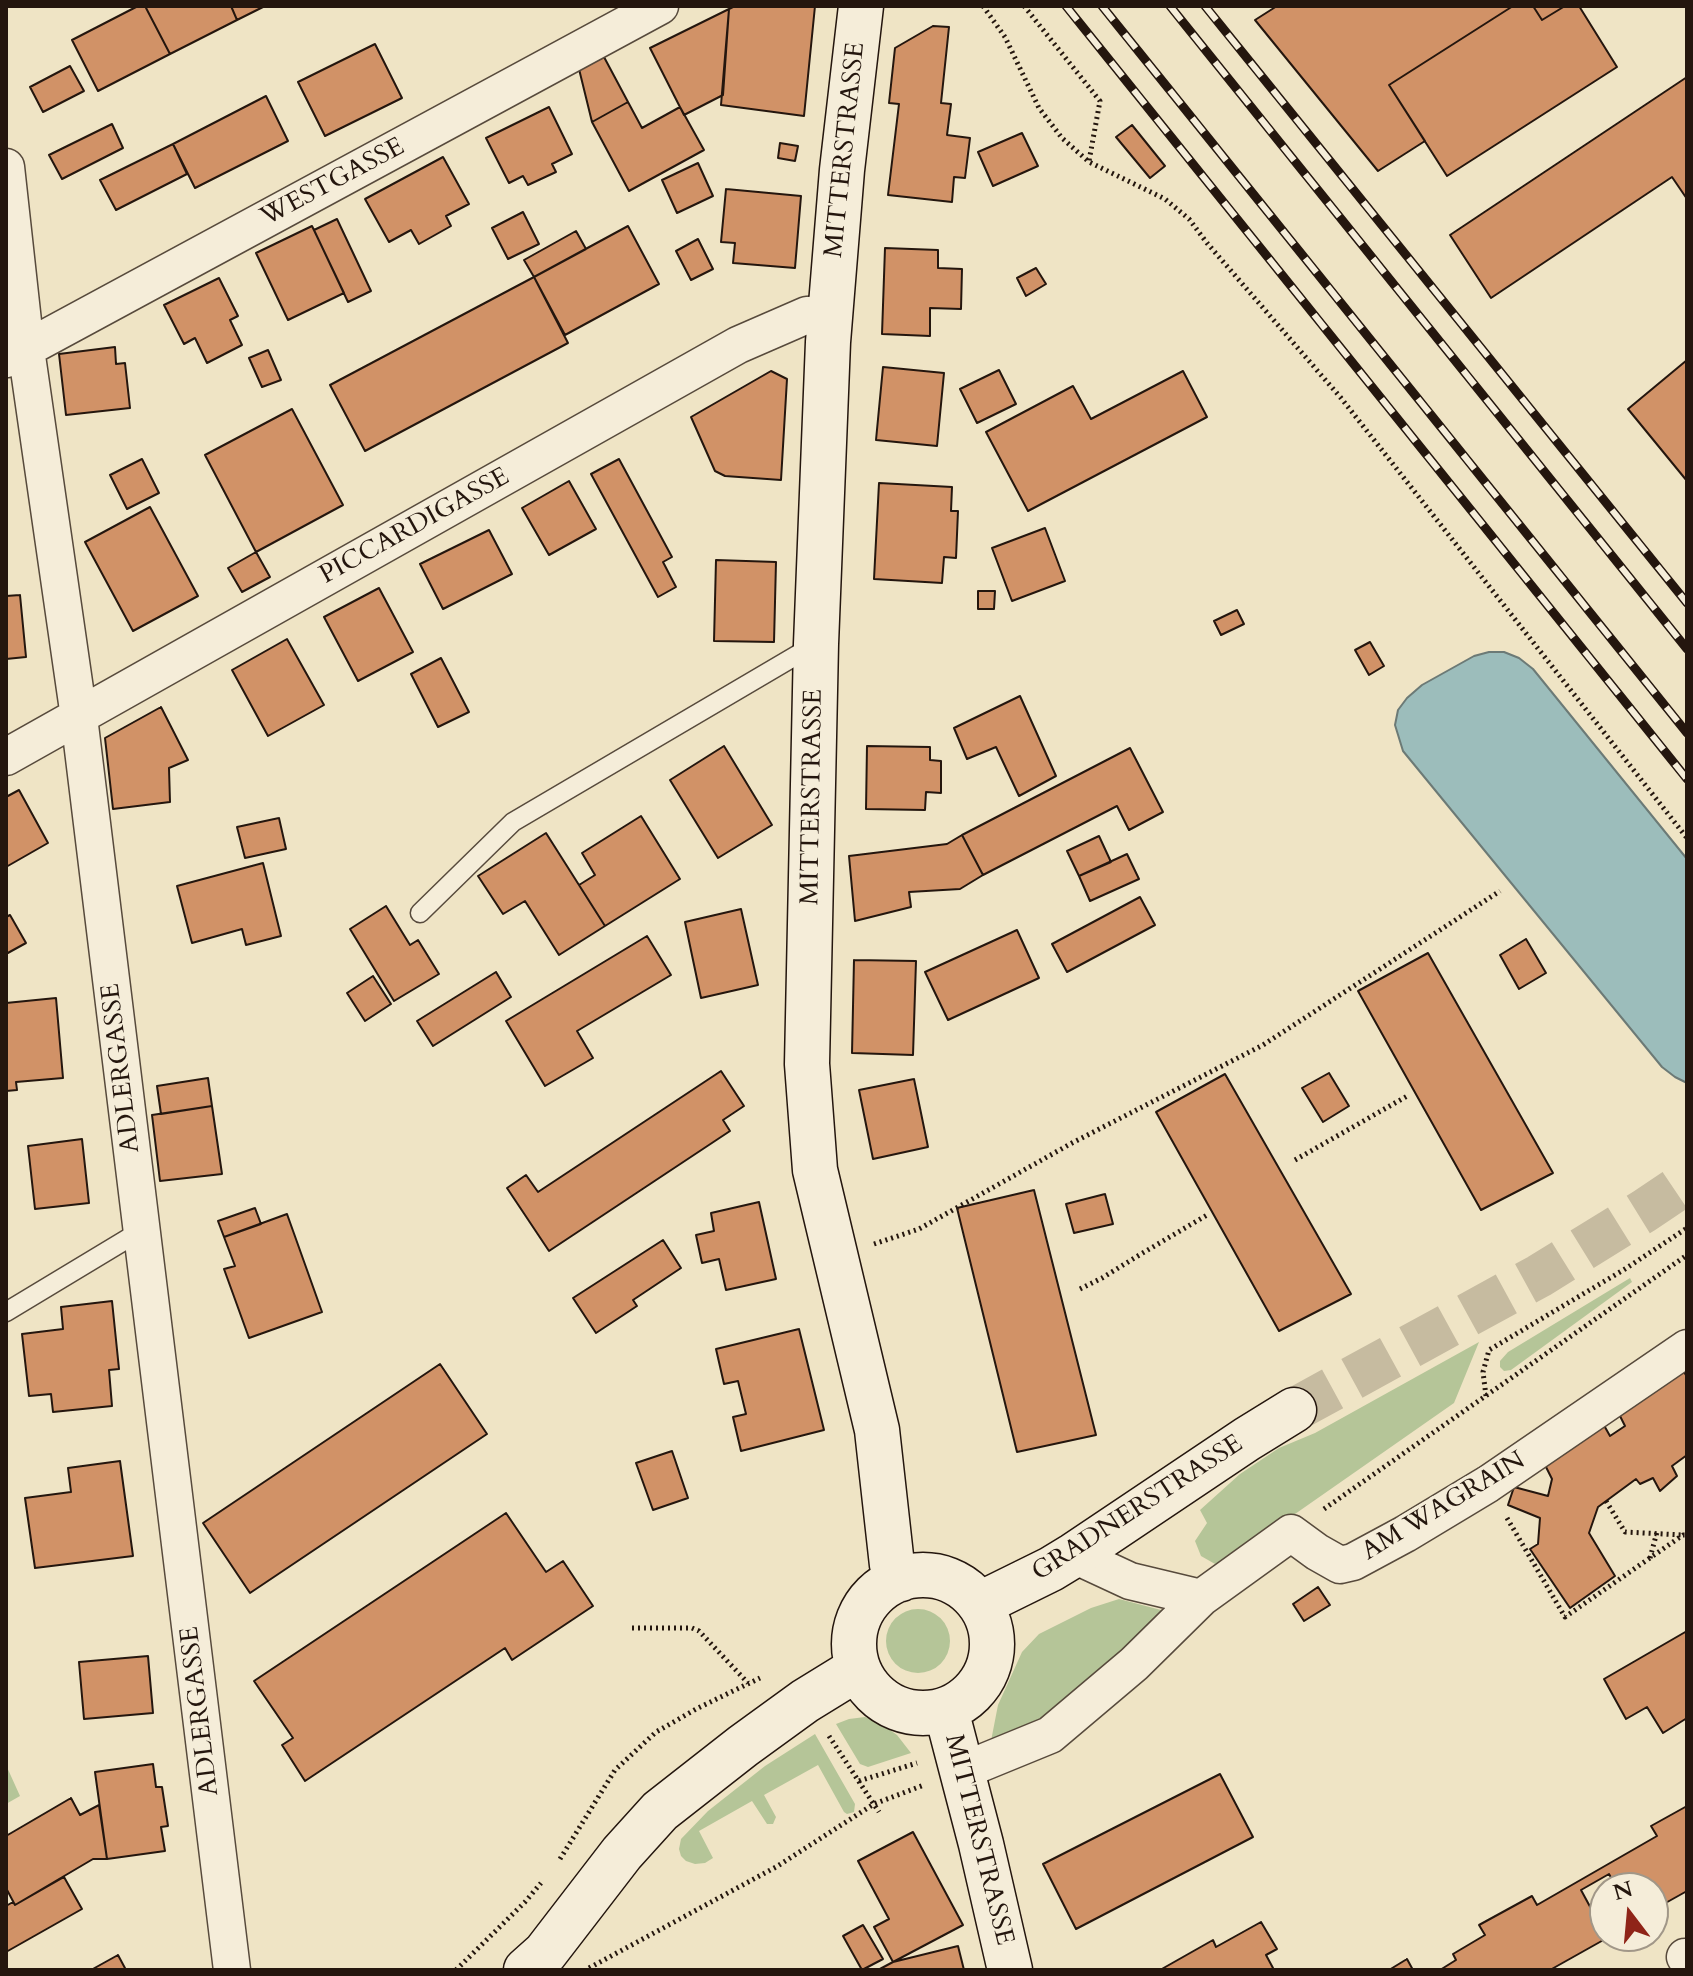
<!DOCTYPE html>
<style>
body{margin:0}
#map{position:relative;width:1693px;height:1976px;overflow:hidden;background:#efe4c5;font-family:Cardo,serif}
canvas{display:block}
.frame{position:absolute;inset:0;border:8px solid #24160e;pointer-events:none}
.north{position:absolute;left:1589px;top:1872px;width:80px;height:80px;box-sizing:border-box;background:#f5edd9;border:2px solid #a19788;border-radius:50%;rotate:344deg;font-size:22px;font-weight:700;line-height:32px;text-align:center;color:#24160e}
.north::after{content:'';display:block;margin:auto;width:28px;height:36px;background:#8f2418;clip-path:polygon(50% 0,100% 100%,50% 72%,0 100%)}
</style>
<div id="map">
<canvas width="1693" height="1976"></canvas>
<div class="frame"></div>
<div class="north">N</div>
</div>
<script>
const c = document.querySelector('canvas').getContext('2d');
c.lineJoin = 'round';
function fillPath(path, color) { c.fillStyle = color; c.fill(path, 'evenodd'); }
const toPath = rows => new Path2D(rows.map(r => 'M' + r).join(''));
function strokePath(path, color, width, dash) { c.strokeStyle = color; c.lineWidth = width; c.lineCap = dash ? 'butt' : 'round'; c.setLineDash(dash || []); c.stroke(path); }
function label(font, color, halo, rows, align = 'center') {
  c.font = font + ' Cardo,serif'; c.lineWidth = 6; c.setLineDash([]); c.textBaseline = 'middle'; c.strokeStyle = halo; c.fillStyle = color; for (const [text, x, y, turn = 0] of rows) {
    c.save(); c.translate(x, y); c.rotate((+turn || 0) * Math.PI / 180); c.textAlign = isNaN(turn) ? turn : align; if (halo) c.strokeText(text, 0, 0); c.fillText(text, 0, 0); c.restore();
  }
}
const green = toPath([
 [1630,1278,1632,1282,1511,1370,1504,1371,1500,1367,1500,1361,1508,1352],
 [1479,1342,1454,1403,1232,1558,1215,1564,1201,1556,1195,1541,1207,1523,1200,1510,1240,1474,1279,1448,1315,1433],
 [1119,1599,1161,1610,1163,1620,1059,1712,991,1741,998,1705,1022,1652,1039,1634,1091,1608],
 '886 1641a32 32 0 1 1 64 0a32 32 0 1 1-64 0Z',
 [865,1717,880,1723,897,1735,911,1753,868,1767,860,1764,836,1724,849,1719],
 [815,1734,855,1804,854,1812,847,1814,844,1812,818,1765,764,1795,776,1817,773,1824,767,1824,752,1801,699,1831,713,1858,705,1863,695,1864,686,1861,681,1856,679,1849,681,1839,708,1811,765,1766],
 [6,1765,20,1796,6,1804]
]);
const water = toPath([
 [1489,652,1504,652,1519,658,1533,669,1687,859,1687,1083,1675,1077,1662,1067,1403,751,1395,725,1398,710,1407,698,1422,685,1474,656,1489,652]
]);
const building = toPath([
 [138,6,145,6,170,54,98,91,72,40,138,6],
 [145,6,231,6,237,20,170,54,145,6],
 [231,6,265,6,237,20,231,6],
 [735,6,815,6,804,116,721,105,729,9,735,6],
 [1277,6,1513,6,1389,85,1425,141,1378,171,1255,20,1277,6],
 [1513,6,1533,6,1542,20,1565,6,1579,6,1617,67,1447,176,1389,85,1513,6],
 [1533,6,1565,6,1542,20,1533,6],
 [729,9,723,95,684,115,650,48,729,9],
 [933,26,949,27,941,103,951,104,947,135,970,138,965,178,954,177,952,202,888,195,899,104,889,103,895,48,933,26],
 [375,44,402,98,325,136,298,82,375,44],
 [604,57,628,102,592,122,579,69,604,57],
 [70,66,84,91,43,112,30,87,70,66],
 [1687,77,1687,199,1672,177,1491,298,1450,235,1687,77],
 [266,96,288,141,195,188,173,144,266,96],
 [628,102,642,128,680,107,704,150,629,191,592,122,628,102],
 [549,107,572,154,552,164,556,172,528,185,523,176,509,183,486,138,549,107],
 [112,124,123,148,62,179,49,155,112,124],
 [1132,125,1165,166,1150,178,1116,137,1132,125],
 [1022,133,1038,166,993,186,978,152,1022,133],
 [780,143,798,146,795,161,778,158,780,143],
 [173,144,187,174,116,210,100,180,173,144],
 [443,157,469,204,446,216,451,226,419,244,411,230,389,242,365,199,443,157],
 [698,163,713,196,677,213,662,180,698,163],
 [726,189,801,196,795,268,733,263,735,243,721,242,726,189],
 [523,212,539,244,508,259,492,228,523,212],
 [337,219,371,291,348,302,314,230,337,219],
 [312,226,344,293,288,320,256,253,312,226],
 [628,226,659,284,565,335,534,277,628,226],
 [576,231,586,249,534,277,524,260,576,231],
 [698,239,713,269,691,280,676,251,698,239],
 [885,248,938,250,938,268,962,269,961,309,930,308,930,336,882,334,885,248],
 [1036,268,1046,284,1026,296,1017,278,1036,268],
 [534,277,568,343,365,451,330,385,534,277],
 [219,278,238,316,230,320,242,345,207,363,195,338,184,344,164,305,219,278],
 [115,347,116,364,125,363,130,408,66,415,59,354,115,347],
 [268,350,281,380,262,387,249,358,268,350],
 [1687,360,1687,481,1628,409,1687,360],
 [883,367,944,373,937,446,876,440,883,367],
 [999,370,1016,404,977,423,960,389,999,370],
 [771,371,787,379,781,480,725,476,715,471,691,417,771,371],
 [1183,371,1207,417,1028,511,986,432,1073,386,1091,419,1183,371],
 [292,409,343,505,256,552,205,455,292,409],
 [142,459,159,493,127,509,110,475,142,459],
 [619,459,672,557,663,562,676,587,658,597,591,474,619,459],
 [569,481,596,529,549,555,522,508,569,481],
 [879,483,952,487,951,511,958,511,956,558,944,557,942,583,874,579,879,483],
 [150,507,198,596,133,631,85,542,150,507],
 [1045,528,1065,581,1012,601,992,548,1045,528],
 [489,530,512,574,443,609,420,564,489,530],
 [256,552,270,577,242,592,228,568,256,552],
 [716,560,776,562,774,642,714,641,716,560],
 [379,588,413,652,358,681,324,617,379,588],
 [978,591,995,591,994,609,978,609,978,591],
 [20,595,26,657,6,659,6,596,20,595],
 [1237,610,1244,624,1221,635,1214,621,1237,610],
 [287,639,324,705,268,736,232,670,287,639],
 [1370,642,1384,666,1369,675,1355,650,1370,642],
 [441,658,469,712,438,727,411,674,441,658],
 [1020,696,1056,776,1019,796,996,747,967,759,954,728,1020,696],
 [161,707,188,760,169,768,170,802,113,809,105,738,161,707],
 [724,746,772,825,718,858,670,780,724,746],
 [867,746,930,747,930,760,941,761,941,793,926,792,925,810,866,809,867,746],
 [1130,748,1163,812,1129,830,1117,806,983,875,962,835,1130,748],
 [19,790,48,843,6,867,6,797,19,790],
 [641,816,680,879,605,926,579,885,595,875,582,853,641,816],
 [279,818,286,849,245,858,237,827,279,818],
 [546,833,605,926,559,955,525,901,503,914,478,876,546,833],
 [962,835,983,875,960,889,909,892,911,907,855,921,849,856,947,844,962,835],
 [1099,836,1111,862,1079,876,1067,851,1099,836],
 [1127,854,1139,879,1090,901,1079,876,1127,854],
 [263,863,281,936,246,945,242,929,192,943,177,886,263,863],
 [1140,897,1155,925,1067,972,1052,944,1140,897],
 [386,906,410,945,418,940,439,974,394,1001,350,929,386,906],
 [741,909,758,985,701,998,685,922,741,909],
 [10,915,26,943,6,954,6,917,10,915],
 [1017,930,1039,978,948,1020,925,972,1017,930],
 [647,936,671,975,577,1031,593,1058,545,1086,506,1021,647,936],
 [1526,939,1546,973,1519,989,1500,955,1526,939],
 [1428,953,1553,1173,1481,1210,1358,991,1428,953],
 [854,960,916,961,913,1055,852,1053,854,960],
 [496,972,511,997,433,1046,417,1021,496,972],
 [373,976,391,1004,365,1021,347,993,373,976],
 [56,998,63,1078,16,1082,17,1090,6,1091,6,1003,56,998],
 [721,1071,744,1106,723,1120,730,1131,549,1251,507,1188,526,1175,538,1192,721,1071],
 [1329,1073,1349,1106,1323,1122,1302,1088,1329,1073],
 [1225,1074,1351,1294,1279,1331,1156,1112,1225,1074],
 [208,1078,212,1106,161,1114,157,1086,208,1078],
 [914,1079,928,1147,873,1159,859,1090,914,1079],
 [212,1106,222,1174,160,1181,152,1115,212,1106],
 [82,1139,89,1203,35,1209,28,1146,82,1139],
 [1034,1190,1096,1435,1017,1452,957,1208,1034,1190],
 [1105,1194,1113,1224,1074,1233,1066,1204,1105,1194],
 [759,1202,776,1279,726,1290,719,1259,702,1263,696,1235,714,1231,711,1213,759,1202],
 [255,1208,261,1224,224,1237,218,1221,255,1208],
 [287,1214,322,1312,249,1338,224,1269,235,1266,224,1237,287,1214],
 [663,1240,681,1268,633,1300,637,1306,596,1333,573,1298,663,1240],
 [112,1301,119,1369,109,1370,112,1406,53,1412,51,1394,29,1396,22,1334,63,1329,61,1307,112,1301],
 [799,1329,824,1430,741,1451,733,1417,746,1414,738,1381,724,1384,716,1349,799,1329],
 [440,1364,487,1434,250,1593,203,1523,440,1364],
 [1682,1368,1687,1377,1687,1455,1672,1466,1677,1476,1660,1491,1653,1478,1640,1484,1636,1479,1598,1507,1589,1533,1615,1576,1570,1608,1530,1549,1538,1544,1540,1518,1508,1505,1514,1487,1548,1496,1552,1479,1543,1461,1601,1420,1610,1436,1625,1426,1618,1412,1682,1368],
 [672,1451,688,1498,653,1510,636,1463,672,1451],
 [120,1461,133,1556,35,1568,25,1498,71,1492,68,1468,120,1461],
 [506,1513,546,1572,563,1561,593,1606,512,1660,505,1648,305,1781,282,1745,293,1738,254,1681,506,1513],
 [1318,1587,1330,1605,1304,1621,1293,1604,1318,1587],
 [1687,1631,1687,1718,1663,1733,1647,1707,1626,1719,1604,1679,1687,1631],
 [148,1656,153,1713,84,1719,79,1662,148,1656],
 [153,1764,156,1787,162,1787,168,1826,161,1827,165,1851,107,1859,95,1772,153,1764],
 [1220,1774,1253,1837,1076,1929,1043,1864,1220,1774],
 [71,1798,80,1815,99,1805,107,1859,93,1859,15,1905,6,1888,6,1836,71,1798],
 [1687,1806,1687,1891,1653,1910,1653,1888,1617,1888,1609,1874,1581,1890,1607,1938,1550,1970,1440,1970,1456,1960,1453,1954,1485,1935,1479,1925,1532,1896,1537,1905,1657,1836,1651,1826,1687,1806],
 [913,1832,963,1925,893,1962,874,1927,889,1919,858,1861,913,1832],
 [64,1877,82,1909,6,1952,6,1906,13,1902,15,1905,64,1877],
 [1261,1922,1277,1949,1266,1955,1273,1968,1271,1970,1160,1970,1213,1940,1216,1947,1261,1922],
 [863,1925,883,1959,862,1970,843,1936,863,1925],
 [958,1946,964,1970,878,1970,893,1962,958,1946],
 [118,1955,126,1970,91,1970,118,1955],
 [1407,1959,1413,1970,1389,1970,1407,1959]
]);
const secondaryTunnel = toPath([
 [1294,1410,1539,1276,1644,1211,1687,1182]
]);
const path = toPath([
 [983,6,1005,37,1039,108,1062,138,1089,162,1165,199,1189,219,1207,243,1341,398,1687,838],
 [1024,6,1100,101,1089,161],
 [1295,1160,1409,1095],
 [874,1244,919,1229,1072,1143,1263,1045,1500,891],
 [1080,1289,1102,1278,1141,1254,1207,1215],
 [1486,1396,1483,1372,1489,1350,1625,1269,1687,1228],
 [1606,1501,1625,1532,1683,1535],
 [1324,1509,1687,1255],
 [1507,1518,1565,1617,1683,1535,1687,1535],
 [1650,1558,1657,1532],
 [632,1628,692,1628,699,1631,748,1683],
 [829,1736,879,1812],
 [859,1781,917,1763],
 [560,1859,615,1770,656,1732,698,1708,760,1678],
 [589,1968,776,1867,874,1804,924,1785],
 [456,1970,525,1902,541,1883]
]);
const lane = toPath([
 [420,913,513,822,814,645],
 [6,1312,142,1230]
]);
const street = toPath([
 [6,167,26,349,79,717,232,1970],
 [7,359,660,6],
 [6,757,738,345,807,315,830,314],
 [1074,1555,1130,1581,1201,1598],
 [962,1771,1050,1735,1134,1664,1201,1598,1291,1533,1317,1552,1340,1565,1353,1562,1405,1534,1488,1484,1687,1348],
 [1685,1957,1687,1960]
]);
const secondary = toPath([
 [861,6,842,170,828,342,816,644,807,1064,815,1170,877,1430,892,1565,901,1579],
 '854 1644a69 69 0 1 1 138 0a69 69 0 1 1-138 0Z',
 [980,1604,1051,1569,1074,1555,1247,1439,1294,1410],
 [946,1710,981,1844,1010,1970],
 [526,1970,545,1953,622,1853,660,1811,743,1746,805,1701,857,1669]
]);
const rail = toPath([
 [1066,6,1687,779],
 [1102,6,1687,733],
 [1170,6,1687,649],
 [1205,6,1687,603]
]);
const streetNames = [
 ["MITTERSTRASSE",846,150,-84],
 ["WESTGASSE",333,183,-28],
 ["PICCARDIGASSE",415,527,-29],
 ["MITTERSTRASSE",813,797,-89],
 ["ADLERGASSE",122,1068,-97],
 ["AM WAGRAIN",1444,1507,-31],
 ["GRADNERSTRASSE",1138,1509,-33],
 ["ADLERGASSE",201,1711,-97],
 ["MITTERSTRASSE",978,1840,76]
];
fillPath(green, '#b5c598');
fillPath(water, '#9cbdbb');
strokePath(water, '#6c7a76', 2);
fillPath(building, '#d19267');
strokePath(building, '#24160e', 2);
strokePath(secondaryTunnel, '#c6bba0', 44, [44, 22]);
strokePath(lane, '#574a3c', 21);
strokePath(street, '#574a3c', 39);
strokePath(secondary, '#24160e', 47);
strokePath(path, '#24160e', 5, [2, 4]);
strokePath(lane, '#f5edd9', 18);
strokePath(street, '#f5edd9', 36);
strokePath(secondary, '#f5edd9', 44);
strokePath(rail, '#24160e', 9);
strokePath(rail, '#f5edd9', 6, [18]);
label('26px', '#24160e', '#f5edd9', streetNames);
</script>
